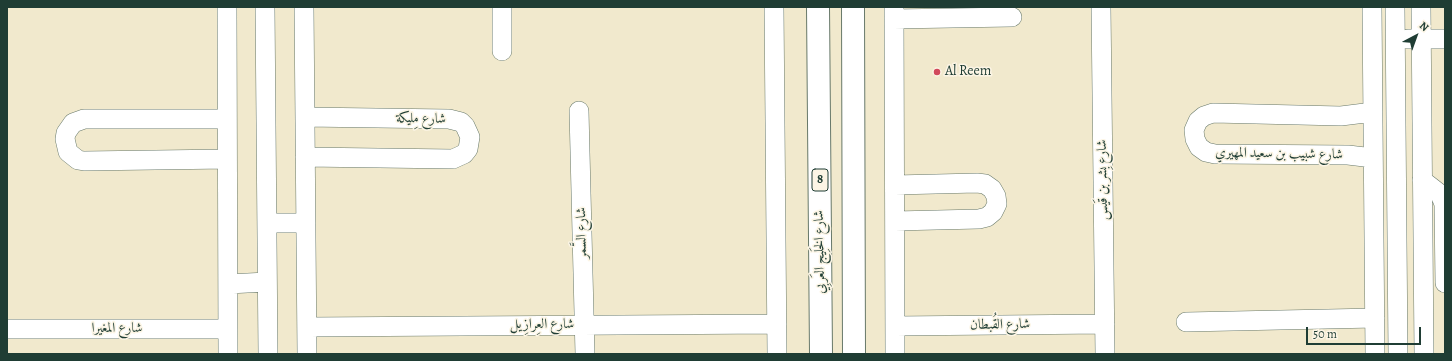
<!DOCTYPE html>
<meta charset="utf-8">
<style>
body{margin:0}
#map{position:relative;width:1452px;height:361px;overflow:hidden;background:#f1e9cd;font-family:Alegreya,serif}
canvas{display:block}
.frame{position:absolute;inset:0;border:8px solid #1f3d34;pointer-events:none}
.north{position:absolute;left:1396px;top:16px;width:40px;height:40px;-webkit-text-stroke:3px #fcf5e5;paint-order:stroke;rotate:41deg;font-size:11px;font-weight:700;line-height:16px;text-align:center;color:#1f3d34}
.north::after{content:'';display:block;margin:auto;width:14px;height:18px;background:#1f3d34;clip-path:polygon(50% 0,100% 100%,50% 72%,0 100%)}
.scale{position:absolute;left:1306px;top:327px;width:115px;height:18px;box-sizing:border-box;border:2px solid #1f3d34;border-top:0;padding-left:5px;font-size:12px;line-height:14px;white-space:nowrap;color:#1f3d34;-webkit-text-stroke:3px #fcf5e5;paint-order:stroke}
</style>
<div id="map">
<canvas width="1452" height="361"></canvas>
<div class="frame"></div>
<div class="north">N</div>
<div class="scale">50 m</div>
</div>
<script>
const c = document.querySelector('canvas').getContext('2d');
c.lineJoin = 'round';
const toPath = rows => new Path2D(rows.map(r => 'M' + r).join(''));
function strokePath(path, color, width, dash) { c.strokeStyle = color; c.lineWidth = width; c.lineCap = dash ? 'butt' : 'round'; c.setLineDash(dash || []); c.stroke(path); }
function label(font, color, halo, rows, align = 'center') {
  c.font = font + ' Alegreya,Amiri,serif'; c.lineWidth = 3; c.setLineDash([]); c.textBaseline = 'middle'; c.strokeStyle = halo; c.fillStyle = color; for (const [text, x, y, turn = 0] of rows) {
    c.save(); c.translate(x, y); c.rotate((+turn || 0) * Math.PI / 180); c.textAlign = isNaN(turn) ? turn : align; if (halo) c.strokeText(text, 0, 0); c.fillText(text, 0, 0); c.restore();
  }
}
const minor = toPath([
 [227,7,228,354],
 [265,7,268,354],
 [304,7,307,354],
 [502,7,502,51],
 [774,7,777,354],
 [894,7,895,354],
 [1101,7,1105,354],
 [1372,7,1375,354],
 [1395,7,1398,354],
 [1421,7,1424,354],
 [894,19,1012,17],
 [1408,39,1445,39],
 [579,111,585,354],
 [1373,112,1341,116,1213,113,1204,116,1198,121,1194,130,1195,139,1199,147,1206,152,1215,154,1348,155,1373,158],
 [305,117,449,119,461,122,465,126,470,137,468,149,464,154,453,159,305,157],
 [227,119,84,119,73,123,66,133,65,139,68,152,78,160,84,161,227,159],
 [1422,180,1440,194,1444,204,1445,283],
 [895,185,977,183,985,184,992,189,996,196,997,204,993,212,987,217,979,219,895,221],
 [267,223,306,223],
 [228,284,267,282],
 [1186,322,1375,318],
 [895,326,1105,324],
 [307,327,777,324],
 [7,329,228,329]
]);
const highway = toPath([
 [818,7,821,354],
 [853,7,854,354]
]);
const markers = [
 [937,72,4,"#d1495b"]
];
const shields = [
 [820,180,16]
];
const shieldNames = [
 ["8",820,180]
];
const poiNames = [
 ["Al Reem",945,72]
];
const streetNames = [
 ["شارع مِليكة",421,119,1],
 ["شارع شبيب بن سعيد المهيري",1279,154,1],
 ["شارع بِشر بن قَيس",1103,180,-91],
 ["شارع السَّمر",582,233,-91],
 ["شارع الخَلِيج العَربِي",820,252,-91],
 ["شارع العِرازِيل",542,325],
 ["شارع القُبطان",1000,325,-1],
 ["شارع المغيرا",117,329]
];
strokePath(minor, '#68796a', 20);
strokePath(highway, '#68796a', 24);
strokePath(minor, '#fff', 19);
strokePath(highway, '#fff', 22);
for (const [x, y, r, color] of markers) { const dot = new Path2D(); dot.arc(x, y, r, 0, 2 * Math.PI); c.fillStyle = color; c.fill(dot); strokePath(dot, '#fcf5e5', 1.5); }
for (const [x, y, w] of shields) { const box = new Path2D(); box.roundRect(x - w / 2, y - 11, w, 22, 3); c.fillStyle = '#fcf5e5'; c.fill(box); strokePath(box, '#1f3d34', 1); }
label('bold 13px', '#1f3d34', null, shieldNames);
label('14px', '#1f3d34', '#fcf5e5', poiNames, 'left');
label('14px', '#1f3d34', '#fcf5e5', streetNames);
</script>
